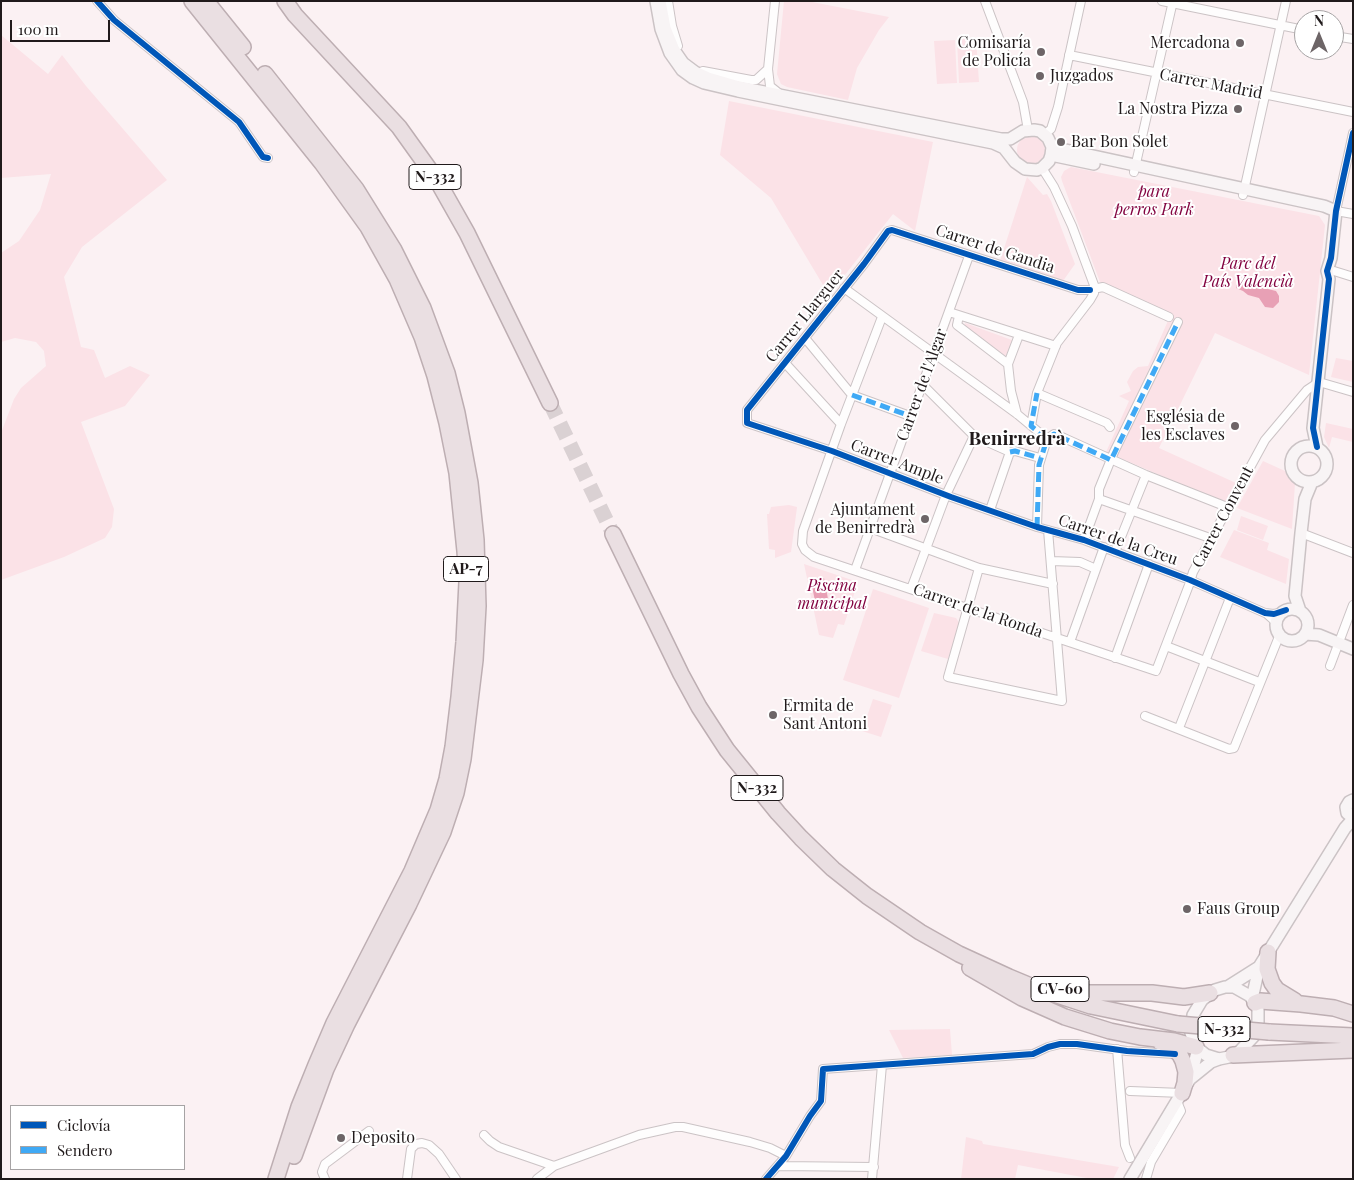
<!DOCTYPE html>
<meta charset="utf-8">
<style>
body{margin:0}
#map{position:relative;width:1354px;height:1180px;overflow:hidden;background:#fbf1f3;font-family:"Playfair Display",serif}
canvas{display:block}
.frame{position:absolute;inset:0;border:2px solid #201a1b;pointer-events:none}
.legend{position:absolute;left:10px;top:1105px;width:175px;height:65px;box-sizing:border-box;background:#fff;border:1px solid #a6a3a4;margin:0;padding:6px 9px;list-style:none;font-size:15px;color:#201a1b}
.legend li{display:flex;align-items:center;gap:10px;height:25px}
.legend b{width:25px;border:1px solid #a6a3a4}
.north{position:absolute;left:1294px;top:10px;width:50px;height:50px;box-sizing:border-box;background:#fff;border:1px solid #a6a3a4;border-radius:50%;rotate:0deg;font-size:14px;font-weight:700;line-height:20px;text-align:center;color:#201a1b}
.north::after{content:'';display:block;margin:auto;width:18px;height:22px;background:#6d6567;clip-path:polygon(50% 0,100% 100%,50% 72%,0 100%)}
.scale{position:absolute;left:10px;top:20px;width:100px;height:22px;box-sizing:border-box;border:2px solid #201a1b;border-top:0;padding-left:6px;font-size:15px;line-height:18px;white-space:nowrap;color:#201a1b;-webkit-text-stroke:4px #fff;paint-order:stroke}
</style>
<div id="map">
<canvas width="1354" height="1180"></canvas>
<div class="frame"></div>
<ul class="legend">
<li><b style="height:6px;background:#0057b8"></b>Ciclovía</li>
<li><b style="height:6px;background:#3fa9f5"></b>Sendero</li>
</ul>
<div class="north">N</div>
<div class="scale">100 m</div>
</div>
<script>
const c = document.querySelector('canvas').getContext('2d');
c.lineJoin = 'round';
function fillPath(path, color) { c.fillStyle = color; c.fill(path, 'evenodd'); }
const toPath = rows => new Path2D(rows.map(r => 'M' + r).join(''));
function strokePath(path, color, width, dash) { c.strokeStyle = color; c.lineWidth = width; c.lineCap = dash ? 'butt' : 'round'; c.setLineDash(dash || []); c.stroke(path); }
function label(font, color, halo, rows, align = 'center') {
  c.font = font + ' "Playfair Display",serif'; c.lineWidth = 4; c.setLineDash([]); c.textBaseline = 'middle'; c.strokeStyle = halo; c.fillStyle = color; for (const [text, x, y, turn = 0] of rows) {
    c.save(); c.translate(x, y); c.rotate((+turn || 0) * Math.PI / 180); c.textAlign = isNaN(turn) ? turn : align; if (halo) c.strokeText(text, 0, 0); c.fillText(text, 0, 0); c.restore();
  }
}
const green = toPath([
 [784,1,807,1,889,17,879,30,857,68,848,100,787,87,781,84,777,74],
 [1,35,48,74,62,55,86,86,167,180,82,247,64,277,81,347,94,350,105,378,130,366,150,375,125,406,81,422,114,509,112,527,105,538,64,557,1,580,1,433,14,399,21,388,46,366,44,351,36,342,15,338,1,342,1,253,19,241,40,210,51,174,1,178],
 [976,38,979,82,959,83,957,39],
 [955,40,957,83,937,84,934,41],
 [729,101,933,142,915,231,893,214,829,295,771,198,720,155],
 '1017 150a14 14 0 1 1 28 0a14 14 0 1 1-28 0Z',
 [1071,167,1319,216,1325,225,1309,375,1215,333,1159,448,1236,483,1225,503,1106,452,1129,401,1119,396,1131,391,1127,382,1133,371,1138,367,1148,366,1171,314,1100,282,1062,181,1061,177,1064,171],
 [1027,177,1043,195,1047,194,1051,201,1075,264,1063,281,1000,261],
 [965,323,1012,340,1007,357,964,327],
 [1336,358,1353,361,1353,382,1331,377],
 [1326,423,1353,429,1353,442,1332,437,1329,448,1324,437],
 [1263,461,1285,471,1289,479,1295,483,1292,529,1237,508],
 [789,505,797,507,791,552,775,558,775,550,769,549,767,514,769,514,771,507],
 [1241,516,1268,526,1263,540,1237,530],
 [1234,530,1269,543,1267,550,1289,559,1286,584,1220,557],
 [804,564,858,582,844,625,838,624,833,638,819,635],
 [873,589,929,608,899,698,843,680],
 [934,613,956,618,960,624,948,659,921,651],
 [873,699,892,705,881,737,862,731],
 [950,1029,952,1055,903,1058,889,1030],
 [966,1137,982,1141,983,1144,1119,1167,1113,1179,1092,1179,1018,1165,1015,1179,961,1179]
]);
const water = toPath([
 [1240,282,1276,291,1279,296,1279,302,1273,308,1265,307,1259,298,1248,295,1243,291,1236,288,1236,285],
 [824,578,829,604,816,606,811,581]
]);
const highwayTunnel = toPath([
 [550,403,613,534]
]);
const street = toPath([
 [97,1,114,20,239,122,263,157,268,158],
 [668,1,672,26,678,46],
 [775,1,768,69,770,86,780,94],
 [985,1,1023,102,1028,130],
 [1162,1,1304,30],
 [1334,36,1353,39],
 [1069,55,1353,112],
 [703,71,751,80,756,80,768,69],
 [1353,133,1336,211,1353,214],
 [1045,134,1051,129,1058,107,1081,1],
 [1042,168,1054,187,1072,226,1094,285],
 [1134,172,1173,1],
 [1243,195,1286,1],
 [1334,271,1353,277],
 [844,288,1017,414,1047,439,1039,465,1037,527],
 [1098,288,1103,287,1169,317],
 [1090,290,1078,290,892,230,888,231,864,264,747,410,747,423,832,451,951,497,1037,527,1084,540,1190,580,1265,613,1274,614,1283,612],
 [949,312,1056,346],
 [959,316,957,325,1008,364,1019,335],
 [882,317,841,424,803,531,802,544,805,550,814,557,1156,671,1189,585,1193,572,1265,440,1307,390,1319,382,1353,392],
 [805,338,852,395,910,416],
 [785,363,841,424],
 [1008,364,1011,391,1017,414],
 [921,386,926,388,974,436,1010,452,1015,451,1040,458],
 [1037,393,1107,423,1110,427],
 [1031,426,1037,393,1057,343,1090,300,1094,293],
 [1047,439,1054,434,1064,438,1146,475,1227,507],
 [1099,499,1210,538],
 [990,510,1010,452],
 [870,528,979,568,1053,584],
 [1301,533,1353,553],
 [1084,540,1099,499,1099,489,1114,452,1178,322],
 [1115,552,1146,475],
 [1051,561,1080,562,1096,569],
 [979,568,948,677,1062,701,1048,530],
 [855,570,969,256],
 [911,589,946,495,974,436],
 [1267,614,1277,623],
 [1070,642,1104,547],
 [1166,646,1259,682],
 [1115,658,1149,564],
 [1330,666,1353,605],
 [1145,716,1229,749,1234,748,1280,634],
 [1179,728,1230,598],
 [1117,1049,1125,1145,1130,1158],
 [1130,1091,1182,1093],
 [484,1135,490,1141,499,1147,554,1166,537,1179],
 [554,1166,639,1135,675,1127,683,1127,750,1142,770,1148,786,1156],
 [779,1166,874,1167],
 [325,1179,322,1172,325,1164,369,1131],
 [407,1179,411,1149,416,1144,422,1143,429,1145,439,1154,456,1179],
 [766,1179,786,1156,810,1116,821,1101,823,1069,1033,1054,1048,1047,1060,1044,1077,1044,1127,1051,1175,1054],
 [872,1179,882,1065],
 [1146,1179,1151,1162,1181,1111,1177,1101]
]);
const secondary = toPath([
 [656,1,661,29,670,53,682,70,693,78,704,83,738,91,993,143,1004,148,1015,162,1025,169,1037,170,1042,168,1049,161,1051,155,1052,147,1048,138,1040,131,1034,130,1023,131,1010,139,1001,139,739,87,708,78,695,72,683,63,674,50,665,28,660,1],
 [1052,147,1324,206,1336,211],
 [1051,155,1094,164],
 '1291 464a18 18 0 1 1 36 0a18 18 0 1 1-36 0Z',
 [1317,447,1313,428,1329,279,1327,271,1331,258,1336,211],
 '1276 625a16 16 0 1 1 32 0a16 16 0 1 1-32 0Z',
 [1300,611,1295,596,1301,533,1305,499,1312,482],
 [1305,634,1319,635,1353,649],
 [1353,800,1349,802,1346,807,1347,813,1353,818],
 [1229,986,1259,967],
 [1252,999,1259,967,1345,828,1353,819],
 [1190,1079,1211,1062,1219,1059,1229,1057,1239,1052,1254,1036,1258,1025,1258,1008,1250,996,1234,987,1225,987,1215,990,1202,1000,1193,1015,1191,1033,1196,1047,1206,1055,1219,1059],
 [1130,1179,1190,1079,1198,1049]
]);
const highway = toPath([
 [192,1,322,163,368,227,397,279,422,337,435,376,447,423,457,473,465,551,467,582,464,642,459,697,453,747,447,779,438,810,412,871,334,1023,316,1065,299,1107,276,1179],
 [206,1,243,47],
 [285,1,295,15,399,127,437,180,467,233,550,403],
 [265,74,356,189,394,250,423,308,447,373,457,413,470,483,476,540,478,606,475,660,463,759,456,793,443,832,409,904,347,1024,326,1069,294,1156],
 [613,534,681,674,699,707,727,750,778,813,801,838,833,869,867,896,920,932,959,954,1009,977,1033,987,1091,1006,1178,1024],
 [1268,952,1267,969,1272,983,1277,990,1295,1001],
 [970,968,1022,998,1065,1017,1110,1031,1140,1037,1174,1041,1196,1047],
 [1060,989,1089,993,1152,993,1184,997,1210,993],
 [1255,1003,1260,1001,1301,1004,1334,1008,1353,1014],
 [1269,1032,1353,1036],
 [1160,1042,1172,1046,1180,1055,1183,1061,1186,1072,1185,1083,1182,1093],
 [1233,1055,1353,1050]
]);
const highwayBridge = toPath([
 [1178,1024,1269,1032]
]);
const quiet = toPath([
 [852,395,910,416],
 [1047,439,1054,434,1111,460,1178,322],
 [1010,452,1015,451,1040,458],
 [1037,527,1039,465,1047,439,1031,426,1037,393]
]);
const cycleway = toPath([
 [97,1,114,20,239,122,263,157,268,158],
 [1090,290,1078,290,892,230,888,231,864,264,747,410,747,423,832,451,951,497,1037,527,1084,540,1190,580,1265,613,1274,614,1286,610],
 [1317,447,1313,428,1329,279,1327,271,1331,258,1336,211,1353,133],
 [766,1179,786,1156,810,1116,821,1101,823,1069,1033,1054,1048,1047,1060,1044,1077,1044,1127,1051,1175,1054]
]);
const markers = [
 [1240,43,5,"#6d6567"],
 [1041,52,5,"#6d6567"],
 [1040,76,5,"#6d6567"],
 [1238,109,5,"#6d6567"],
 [1061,142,5,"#6d6567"],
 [1235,426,5,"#6d6567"],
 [925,519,5,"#6d6567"],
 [773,715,5,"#6d6567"],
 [1187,909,5,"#6d6567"],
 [341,1138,5,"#6d6567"]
];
const shields = [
 [435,177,52],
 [466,569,45],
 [757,788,52],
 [1060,989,58],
 [1224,1029,52]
];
const shieldNames = [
 ["N-332",435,177],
 ["AP-7",466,569],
 ["N-332",757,788],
 ["CV-60",1060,989],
 ["N-332",1224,1029]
];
const poiNames = [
 ["Comisaría",1031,43],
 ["de Policía",1031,61],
 ["Mercadona",1230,43],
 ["Juzgados",1050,76,"left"],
 ["La Nostra Pizza",1228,109],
 ["Bar Bon Solet",1071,142,"left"],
 ["Església de",1225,417],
 ["les Esclaves",1225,435],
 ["Ajuntament",915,510],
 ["de Benirredrà",915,528],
 ["Ermita de",783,706,"left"],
 ["Sant Antoni",783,724,"left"],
 ["Faus Group",1197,909,"left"],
 ["Deposito",351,1138,"left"]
];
const streetNames = [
 ["Carrer Madrid",1211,84,11],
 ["Carrer de Gandia",995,249,18],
 ["Carrer Llarguer",805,316,-51],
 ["Carrer de l'Algar",922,385,-70],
 ["Carrer Ample",897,462,21],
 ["Carrer Convent",1223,517,-62],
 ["Carrer de la Creu",1118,540,19],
 ["Carrer de la Ronda",978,611,19]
];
const parkNames = [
 ["para",1154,192],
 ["perros Park",1154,210],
 ["Parc del",1248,264],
 ["País Valencià",1248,282],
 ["Piscina",832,586],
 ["municipal",832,604]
];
const quarterNames = [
 ["Benirredrà",1017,439]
];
fillPath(green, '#fbe2e7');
fillPath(water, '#e8a0b5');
strokePath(highwayTunnel, '#dad1d3', 15, [15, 8]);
strokePath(street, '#cbc3c5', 10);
strokePath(secondary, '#cbc3c5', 14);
strokePath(highway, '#bdaeb2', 18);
strokePath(street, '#fefdfd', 8);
strokePath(secondary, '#f8f4f5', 11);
strokePath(highway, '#eadfe2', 15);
strokePath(highwayBridge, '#bdaeb2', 18, []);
strokePath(highwayBridge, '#eadfe2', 15);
strokePath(quiet, '#3fa9f5', 5, [10, 5]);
strokePath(cycleway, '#0057b8', 6);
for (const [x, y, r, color] of markers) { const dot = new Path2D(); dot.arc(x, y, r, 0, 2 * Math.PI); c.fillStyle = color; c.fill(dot); strokePath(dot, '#fff', 2); }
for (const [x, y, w] of shields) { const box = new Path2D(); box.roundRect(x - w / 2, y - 12.5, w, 25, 4); c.fillStyle = '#fff'; c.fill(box); strokePath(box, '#201a1b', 1); }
label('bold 15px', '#201a1b', null, shieldNames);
label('16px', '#201a1b', '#fff', poiNames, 'right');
label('16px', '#201a1b', '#fff', streetNames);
label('italic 16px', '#820340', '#fff', parkNames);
label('bold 19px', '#201a1b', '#fff', quarterNames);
</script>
